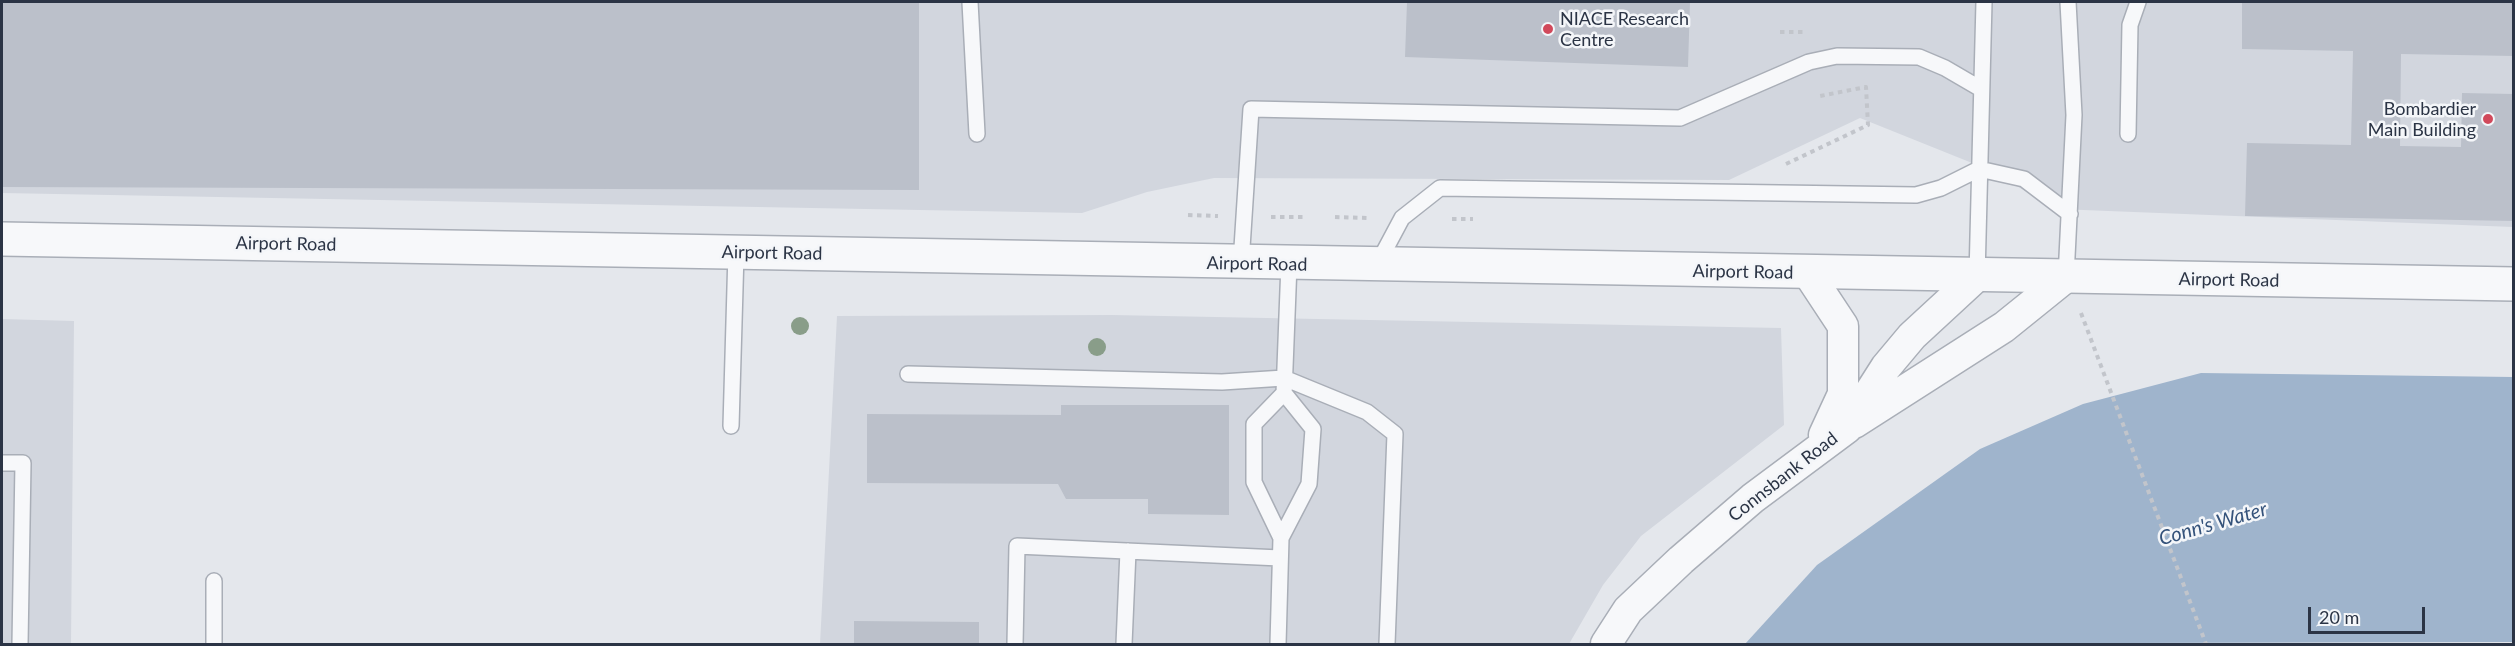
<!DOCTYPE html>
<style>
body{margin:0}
#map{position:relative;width:2515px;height:646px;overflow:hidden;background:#e4e7ec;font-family:Lato,sans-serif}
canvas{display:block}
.frame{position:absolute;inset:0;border:3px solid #2b3445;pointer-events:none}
.scale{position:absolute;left:2308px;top:607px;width:117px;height:27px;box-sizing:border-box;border:3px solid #2b3445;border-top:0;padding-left:8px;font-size:18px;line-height:21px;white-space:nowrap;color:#2b3445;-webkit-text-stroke:4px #f4f6f9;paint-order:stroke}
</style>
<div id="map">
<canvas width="2515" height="646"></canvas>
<div class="frame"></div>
<div class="scale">20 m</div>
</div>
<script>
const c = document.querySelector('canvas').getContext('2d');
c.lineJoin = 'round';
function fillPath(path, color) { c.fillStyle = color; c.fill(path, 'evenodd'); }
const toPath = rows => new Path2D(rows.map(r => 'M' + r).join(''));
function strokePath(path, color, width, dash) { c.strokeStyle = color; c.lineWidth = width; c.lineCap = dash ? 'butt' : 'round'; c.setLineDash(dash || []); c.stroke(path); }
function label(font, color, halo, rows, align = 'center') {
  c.font = font + ' Lato,sans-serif'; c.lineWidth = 5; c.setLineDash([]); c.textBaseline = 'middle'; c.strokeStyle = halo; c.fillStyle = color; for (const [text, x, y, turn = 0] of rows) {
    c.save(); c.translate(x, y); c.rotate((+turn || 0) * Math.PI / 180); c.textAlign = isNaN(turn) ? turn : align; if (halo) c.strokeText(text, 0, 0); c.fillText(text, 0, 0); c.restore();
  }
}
const built = toPath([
 [2,2,2513,2,2513,227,2058,209,1982,167,1860,118,1729,180,1214,178,1147,192,1082,213,2,193],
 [1112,315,1781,328,1784,425,1641,536,1603,585,1569,644,820,644,837,316],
 [2,319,74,321,71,644,2,644]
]);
const water = toPath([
 [2201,373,2513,377,2513,642,1745,644,1817,565,1980,449,2083,404]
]);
const building = toPath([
 [2,2,919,2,919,190,2,187],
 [1407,2,1690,2,1688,67,1405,57],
 [2242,2,2514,2,2514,56,2401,54,2400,146,2461,147,2462,93,2514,94,2514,221,2245,216,2247,143,2351,145,2353,51,2242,49],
 [1061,405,1229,405,1229,515,1148,514,1148,499,1066,499,1058,484,867,483,867,414,1061,415],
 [854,621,979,622,979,644,854,644]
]);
const path = toPath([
 [1780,32,1807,32],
 [1786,164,1868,125,1866,87,1820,96],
 [1188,215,1218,216],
 [1271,217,1303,217],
 [1335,217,1370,218],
 [1452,219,1473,219],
 [2081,313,2206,644]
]);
const service = toPath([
 [970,2,977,134],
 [2128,134,2130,25,2138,2],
 [1241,263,1251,109,1680,118,1809,62,1837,56,1919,57,1945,68,1981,89],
 [1378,263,1402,218,1440,188,1916,195,1941,188,1979,169,2024,179,2070,214],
 [1977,276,1984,2],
 [2066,277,2074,115,2068,2],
 [908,374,1222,382,1284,378,1367,412,1395,434,1387,644],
 [731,426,736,253],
 [2,463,23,463,20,644],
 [1281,538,1254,482,1254,424,1284,393],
 [214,644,214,581],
 [1015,644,1017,546,1280,558],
 [1124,644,1128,551],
 [1278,644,1281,538,1309,484,1313,429,1284,393,1289,264]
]);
const minor = toPath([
 [1808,273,1843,326,1843,394,1824,435],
 [1854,423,2004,327,2066,277],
 [1606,644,1628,610,1681,560,1753,498,1847,428,1886,367,1912,336,1977,276]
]);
const tertiary = toPath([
 [2,239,2514,284]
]);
const trees = [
 [800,326],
 [1097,347]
];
const markers = [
 [1548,29,6,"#d1495b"],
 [2488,119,6,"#d1495b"]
];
const poiNames = [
 ["NIACE Research",1560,19],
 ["Centre",1560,40],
 ["Bombardier",2476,109,"right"],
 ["Main Building",2476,130,"right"]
];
const streetNames = [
 ["Airport Road",286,244,1],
 ["Airport Road",772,253,1],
 ["Airport Road",1257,264,1],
 ["Airport Road",1743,272,1],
 ["Airport Road",2229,280,1],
 ["Connsbank Road",1783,477,-38]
];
const waterNames = [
 ["Conn's Water",2213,524,-16]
];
fillPath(built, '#d2d6de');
fillPath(water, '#9fb4cc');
fillPath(building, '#bbc0ca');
strokePath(service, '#a9aeb7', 18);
strokePath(minor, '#a9aeb7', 33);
strokePath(tertiary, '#a9aeb7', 36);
strokePath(path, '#c2c5cb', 4, [4.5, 4.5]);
strokePath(service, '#f7f8fa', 15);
strokePath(minor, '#f7f8fa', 30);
strokePath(tertiary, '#f7f8fa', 33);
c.fillStyle = '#899d89';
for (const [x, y] of trees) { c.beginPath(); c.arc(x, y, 9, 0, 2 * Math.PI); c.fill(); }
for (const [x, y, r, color] of markers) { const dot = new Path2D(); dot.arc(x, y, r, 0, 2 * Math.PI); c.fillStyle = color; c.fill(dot); strokePath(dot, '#f4f6f9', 2); }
label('18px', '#2b3445', '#f4f6f9', poiNames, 'left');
label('18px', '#2b3445', '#f4f6f9', streetNames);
label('italic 20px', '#34527a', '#f4f6f9', waterNames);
</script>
